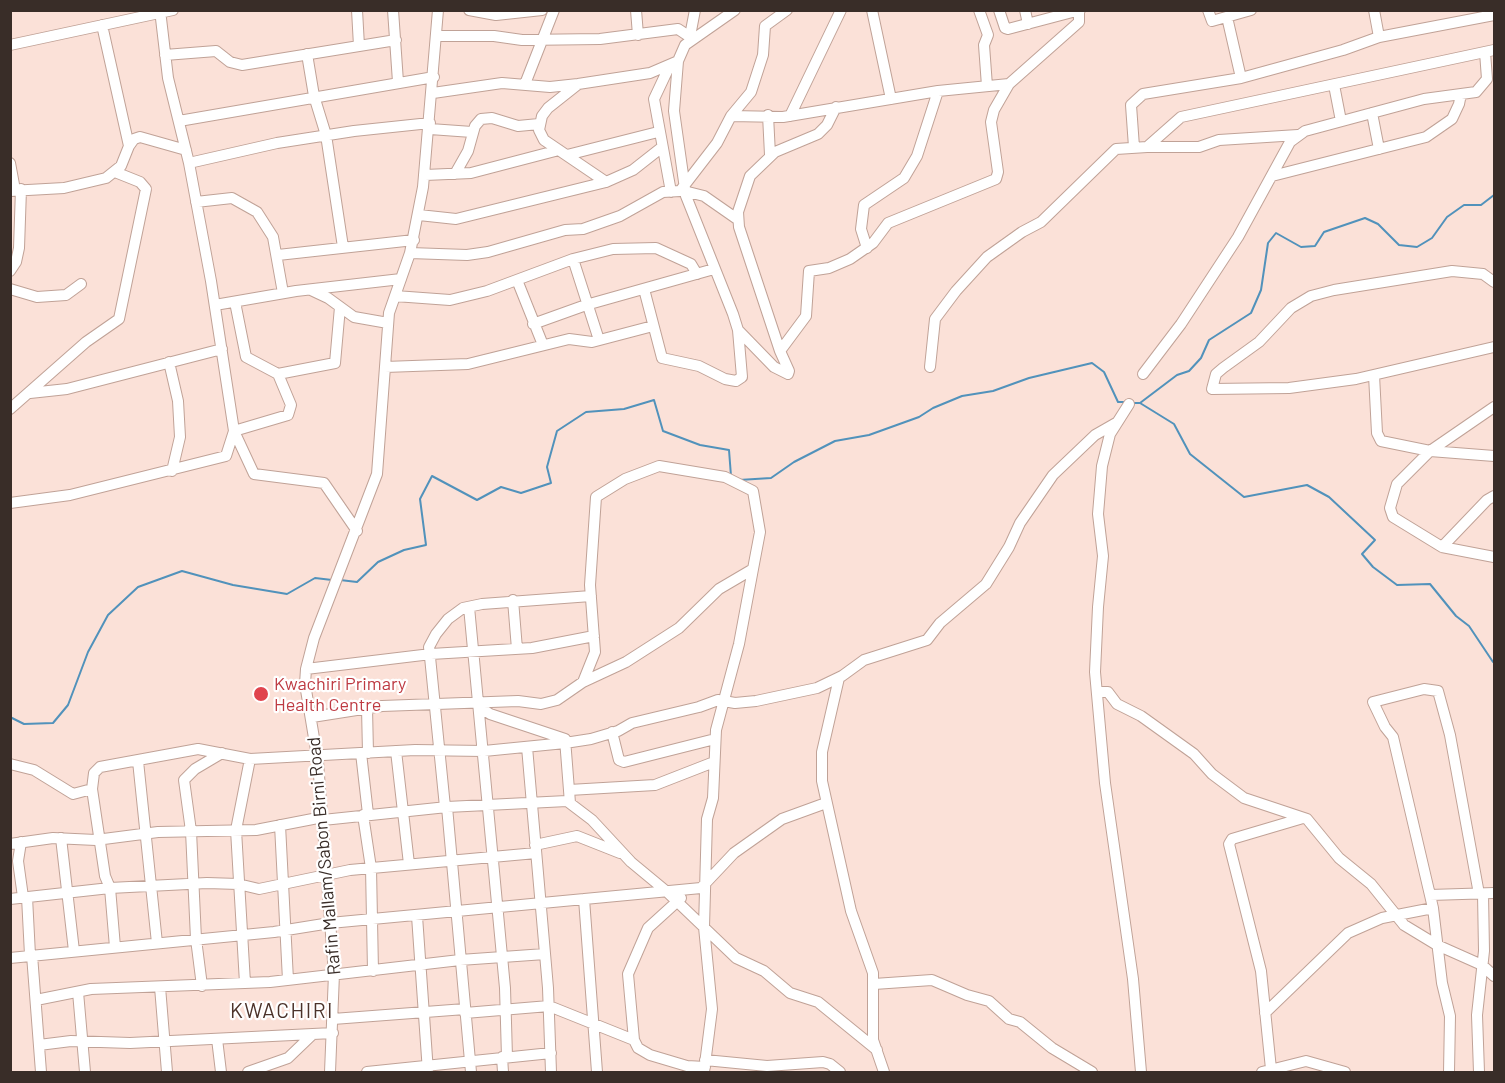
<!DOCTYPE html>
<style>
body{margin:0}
#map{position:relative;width:1505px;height:1083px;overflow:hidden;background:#fbe1d8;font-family:Barlow,sans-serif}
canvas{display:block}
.frame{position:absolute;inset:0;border:12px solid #392d28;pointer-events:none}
</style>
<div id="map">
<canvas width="1505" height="1083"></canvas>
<div class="frame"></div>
</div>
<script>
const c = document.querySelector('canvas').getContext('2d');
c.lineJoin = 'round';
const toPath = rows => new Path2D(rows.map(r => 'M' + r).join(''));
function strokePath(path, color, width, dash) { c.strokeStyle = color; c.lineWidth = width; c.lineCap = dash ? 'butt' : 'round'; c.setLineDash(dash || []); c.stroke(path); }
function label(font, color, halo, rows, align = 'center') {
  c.font = font + ' Barlow,sans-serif'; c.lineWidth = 4.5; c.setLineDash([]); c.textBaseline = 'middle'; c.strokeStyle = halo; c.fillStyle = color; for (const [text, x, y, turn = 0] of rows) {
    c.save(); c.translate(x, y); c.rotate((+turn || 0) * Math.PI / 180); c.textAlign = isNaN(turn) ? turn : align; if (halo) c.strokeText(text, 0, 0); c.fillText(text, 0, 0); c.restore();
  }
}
const stream = toPath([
 [1134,403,1140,403,1174,424,1190,454,1244,497,1307,485,1329,497,1375,540,1362,554,1373,567,1397,585,1430,584,1456,616,1469,626,1493,662],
 [1140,403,1177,375,1189,371,1201,358,1209,340,1251,313,1261,290,1268,243,1276,233,1301,247,1315,246,1324,232,1365,218,1378,224,1399,245,1417,247,1432,238,1447,217,1464,205,1481,205,1494,195],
 [739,480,771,478,794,462,835,441,869,435,919,417,933,408,962,396,993,391,1029,378,1092,363,1104,372,1118,402,1125,402],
 [340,580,357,582,378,562,404,550,426,545,420,499,432,476,477,500,501,487,521,493,551,483,547,467,557,431,586,412,624,409,654,400,663,431,700,445,729,450,731,476],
 [10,717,24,724,53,723,68,705,88,652,108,615,138,587,182,571,233,585,287,594,315,578,332,580]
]);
const minor = toPath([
 [160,10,168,78,189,163,211,281,234,431,254,474,324,483,357,531],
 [357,10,359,46],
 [393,10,398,82],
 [469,10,496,15,542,10],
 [636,10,638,35],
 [872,10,891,99],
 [979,10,988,35,984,45,987,86],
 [999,10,1005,28,1008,29,1080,10],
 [1025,10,1028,24],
 [1208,10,1212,21,1251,10],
 [1374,10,1379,37],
 [1227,17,1241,78],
 [102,25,129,146],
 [437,36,494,36,522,40,600,39,678,29,693,39],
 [690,36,695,10],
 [10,45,173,10],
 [307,54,314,96,326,135,343,247],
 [165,55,216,51,230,62,242,65,396,40],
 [670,65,654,99,671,192],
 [525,84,554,10],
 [577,85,548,108,542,116,539,130,544,140,606,182],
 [1334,85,1341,121],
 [433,93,502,83,550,87,578,84,650,73,678,61],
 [1372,113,1379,149],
 [768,115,770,155],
 [731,116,783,117,938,91,1009,84],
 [790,116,841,10],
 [179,121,434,77],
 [430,129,472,132],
 [1134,147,1131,105,1143,94,1241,78,1343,50,1379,37,1494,15],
 [1147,147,1199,147,1219,140,1298,135],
 [567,155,658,132],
 [10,163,15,190],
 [189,163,277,143,354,131,430,123],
 [455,174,468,151,475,126,481,119,492,118,518,126,539,124],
 [425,175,471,173,559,150],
 [1272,176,1426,137,1452,119,1459,104,1461,94],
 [10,191,64,188,106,178,121,166,129,146,134,139,140,137,186,150],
 [684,191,704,196,737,219],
 [196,202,232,198,257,212,273,237,283,293],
 [419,215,456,219,606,182,633,170,661,148],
 [867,248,861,229,864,205,904,178,917,156,938,91],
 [410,253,467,255,488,252,565,230,583,229,620,216,663,192,680,191,717,143,731,116,751,92,763,55,765,26,787,10],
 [278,255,414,240],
 [573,259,599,340],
 [10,271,16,262,19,248,21,189],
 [517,280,543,345],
 [1494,282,1483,274,1452,271,1334,290,1311,296,1291,308,1259,342,1223,368,1216,374,1212,389,1289,388,1356,379,1494,347],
 [10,289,37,297,66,295,81,284],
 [644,289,662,358,699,366,725,379,736,381,742,377,738,330,733,314,686,196,674,111,678,61,685,45,735,10],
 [311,290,328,298,354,317,388,323],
 [395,296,450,300,487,291,573,259,613,249,656,248,691,264,697,274],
 [215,305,296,291,401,279],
 [533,324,586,305,714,269],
 [738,330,774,367,788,374],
 [780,351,806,316,809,271,829,268,850,259,873,243,888,223,996,179,998,172,991,122,994,110,1009,84,1079,22,1079,11],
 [169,362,178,401,180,437,172,471],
 [385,367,468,364,569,339,592,342,653,326],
 [930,367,935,319,956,291,987,257,1022,232,1041,222,1116,149,1147,147,1181,117,1494,50],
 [278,374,335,363,340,307],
 [788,374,789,371,780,351,739,227,738,212,750,176,775,152,818,134,827,125,836,107],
 [1143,374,1181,324,1238,237,1290,142,1305,131,1424,99,1476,92,1487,79,1485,52],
 [1374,375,1377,433,1381,441,1430,451,1494,456],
 [30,393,67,389,222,349],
 [1129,404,1110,434,1102,466,1098,514,1103,556,1098,607,1095,672,1105,783,1133,979,1141,1072],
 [1494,407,1430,451,1397,484,1390,508,1393,517,1442,547,1494,557],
 [10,409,86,342,119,319,146,189,140,182,115,172],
 [10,503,70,495,226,456,234,431,288,415,291,405,278,374,246,357,235,302],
 [1442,547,1487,500,1494,496],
 [513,600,517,649],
 [469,607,505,988,507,1057],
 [306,669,431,654,532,648,594,636],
 [839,678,822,752,822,781,851,911,873,973,873,1040,884,1072],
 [1098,692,1108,692,1117,704,1141,716,1194,754,1212,774,1244,798,1307,819,1339,858,1371,884,1404,925,1437,945,1482,965,1494,976],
 [480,707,490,714,565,739,570,803],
 [367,708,368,753],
 [312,717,382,706,518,701,541,704,557,700,583,682,626,662,679,628,719,589,753,569,760,532,753,491,725,477,659,466,625,479,596,497,590,585,595,652,583,682],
 [612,732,619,760,624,762,715,739],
 [527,747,548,988,551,1072],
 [396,751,409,864],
 [361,753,368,814],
 [138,761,157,943],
 [10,764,34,770,73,794,92,789],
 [569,790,655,785,714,762],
 [445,807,429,647,436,634,448,619,463,608,482,604,591,596],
 [447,807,471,1072],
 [363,815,371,868,373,971],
 [323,820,447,807,567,801,592,820,631,862,666,891,736,958,764,971,790,993,818,1002,877,1050],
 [280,825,288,980],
 [61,838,74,951],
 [21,842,18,861,23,897],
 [10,844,53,838,96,840,158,832,256,830,323,817],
 [535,845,577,836,620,853],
 [1430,895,1494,893],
 [27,897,30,955],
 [681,898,648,928,628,974,634,1040,638,1048,650,1055,687,1066,705,1067],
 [10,899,110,888,207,883,238,884,259,889,350,870,536,853],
 [584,899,597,1072],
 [417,916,428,1072],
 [115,947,110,888,105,876,92,789,94,773,100,767,198,749,250,759,415,750,484,751,565,743,591,739,618,731,632,723,699,707,718,700,735,703,756,701,817,688,842,676,864,660,927,640,940,623,986,584,1009,547,1020,523,1053,475,1095,435,1116,423],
 [32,955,41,1072],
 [10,958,274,932,330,923,701,888,734,853,782,819,826,803],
 [245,983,236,830,250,759],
 [874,984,932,980,967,995,989,1001,1009,1019,1020,1022,1052,1048,1092,1072],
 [202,986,196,939,191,831,184,780,195,769,222,753],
 [160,987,167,1072],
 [78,992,85,1072],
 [36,1000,91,989,270,982,460,960,545,954],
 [465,1013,549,1006,634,1040],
 [1265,1013,1348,933,1382,918,1433,908],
 [333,1019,465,1009],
 [217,1039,221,1072],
 [39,1045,71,1041,130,1043,333,1033],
 [502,1057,503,1072],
 [705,1060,767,1066,823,1062,830,1064,840,1072],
 [1271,1069,1261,971,1229,844,1232,839,1303,818],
 [248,1072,288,1058,313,1034],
 [330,1072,334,974,318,762,305,684,306,669,314,638,377,474,389,313,410,253,423,187,438,10],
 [367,1072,551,1053],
 [704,1072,712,1009,704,927,707,819,713,798,716,730,739,644,753,569],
 [1262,1072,1306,1061,1345,1072],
 [1449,1072,1450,1016,1442,983,1433,908,1393,737,1385,727,1373,702,1424,689,1438,691,1450,735,1479,894],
 [1479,1072,1477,1015,1484,951,1483,894]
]);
const markers = [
 [261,694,8,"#e0444e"]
];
const healthNames = [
 ["Kwachiri Primary",274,684],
 ["Health Centre",274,705]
];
const streetNames = [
 ["Rafin Mallam/Sabon Birni Road",324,856,-95]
];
const quarterNames = [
 ["KWACHIRI",282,1011]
];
strokePath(stream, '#5192bb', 2);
strokePath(minor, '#c0a297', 12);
strokePath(minor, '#fff', 10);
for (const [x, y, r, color] of markers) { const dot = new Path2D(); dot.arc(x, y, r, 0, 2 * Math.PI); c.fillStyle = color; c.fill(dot); strokePath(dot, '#fff', 2); }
label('18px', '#be3a42', '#fff', healthNames, 'left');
label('18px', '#392d28', '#fff', streetNames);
c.letterSpacing = '1.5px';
label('21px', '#4c332a', '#fff', quarterNames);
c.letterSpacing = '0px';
</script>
